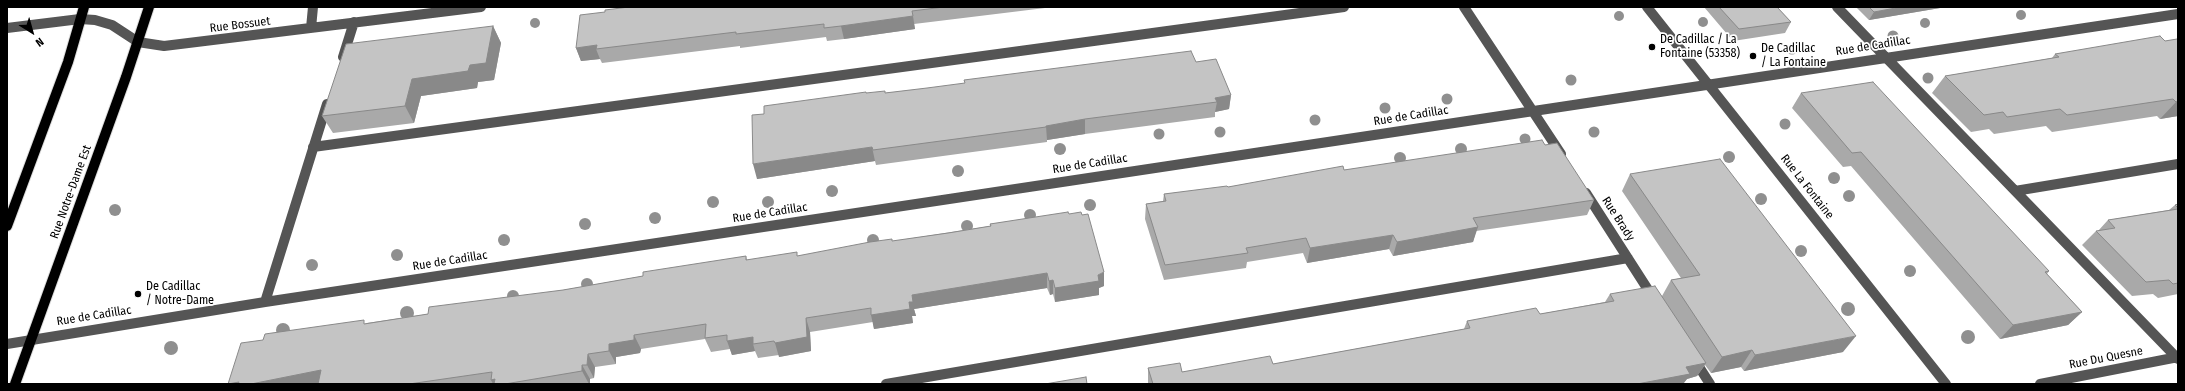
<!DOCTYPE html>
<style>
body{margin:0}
#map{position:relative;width:2185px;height:391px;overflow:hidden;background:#fff;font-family:"Fira Sans Condensed",sans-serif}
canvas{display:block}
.frame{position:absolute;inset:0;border:8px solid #000;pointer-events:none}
.north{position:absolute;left:12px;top:12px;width:40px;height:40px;-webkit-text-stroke:3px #fff;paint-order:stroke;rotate:143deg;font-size:11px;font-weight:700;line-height:16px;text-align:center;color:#000}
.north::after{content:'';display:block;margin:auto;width:14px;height:18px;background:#000;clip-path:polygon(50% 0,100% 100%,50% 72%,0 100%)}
</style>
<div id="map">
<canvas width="2185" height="391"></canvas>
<div class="frame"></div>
<div class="north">N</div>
</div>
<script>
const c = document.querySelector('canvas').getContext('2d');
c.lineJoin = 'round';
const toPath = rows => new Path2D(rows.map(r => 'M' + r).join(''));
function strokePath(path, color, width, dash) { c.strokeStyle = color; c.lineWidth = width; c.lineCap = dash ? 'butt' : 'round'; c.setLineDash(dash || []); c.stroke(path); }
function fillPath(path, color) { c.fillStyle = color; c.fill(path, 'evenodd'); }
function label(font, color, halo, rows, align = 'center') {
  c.font = font + ' "Fira Sans Condensed",sans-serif'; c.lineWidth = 3.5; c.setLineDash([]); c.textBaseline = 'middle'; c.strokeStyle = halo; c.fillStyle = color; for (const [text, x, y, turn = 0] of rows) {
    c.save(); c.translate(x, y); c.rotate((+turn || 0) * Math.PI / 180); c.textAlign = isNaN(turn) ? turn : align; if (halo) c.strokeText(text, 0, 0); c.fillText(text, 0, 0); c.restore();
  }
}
const minor = toPath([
 [1464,7,1561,154],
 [1647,7,1946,384],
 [1837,7,2178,359],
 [7,28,80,19,95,20,112,25,138,42,164,46,481,7],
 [311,28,313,7],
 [343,57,354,22],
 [313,147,1344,7],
 [2015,191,2178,164],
 [1586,193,1654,299],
 [265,302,327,104],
 [7,344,265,302,2178,14],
 [1694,359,1710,384],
 [886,384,1628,258],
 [2040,384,2178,357]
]);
const major = toPath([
 [7,226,68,62,84,7],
 [15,384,126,77,149,7]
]);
const trees = [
 [2021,15,5],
 [1619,16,5],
 [1703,22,5],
 [535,23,5],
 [1925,23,5],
 [1893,36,5.5],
 [1792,49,5.5],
 [1928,78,5.5],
 [1571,80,5.5],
 [1447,99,5.5],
 [1385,108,5.5],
 [1315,120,5.5],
 [1785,124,5.5],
 [1220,132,5.5],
 [1594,132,5.5],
 [1159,134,5.5],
 [1525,139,5.5],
 [1060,149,6],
 [1461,149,6],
 [1729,157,6],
 [1400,158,6],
 [958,171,6],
 [1834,178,6],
 [832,191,6],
 [1849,196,6],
 [1761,199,6],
 [713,202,6],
 [768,202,6],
 [1090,205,6],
 [115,210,6],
 [1030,215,6],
 [655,218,6],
 [585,224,6],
 [967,226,6],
 [504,240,6],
 [873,240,6],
 [1801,251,6],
 [397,255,6],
 [312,265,6],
 [1910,271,6],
 [587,284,6],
 [513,296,6],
 [1848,309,7],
 [407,313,7],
 [283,330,7],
 [1968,337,7],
 [171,348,7]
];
const wall = toPath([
 [629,7,1045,7,1045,8,914,24,915,29,844,39,827,41,826,37,740,48,740,46,602,63,600,59,581,61,576,48,605,12],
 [1704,7,1777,7,1791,22,1785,33,1733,41],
 [1856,7,1946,7,1869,20],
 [493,26,501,43,494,80,478,82,477,88,421,96,414,123,333,133,322,116],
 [2178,40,2178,116,2160,119,2157,116,2052,132,2046,126,1994,134,1989,129,1971,132,1932,93,1945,76,2052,58,2055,54,2165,41],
 [1196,62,1231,95,1229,109,1215,112,1215,117,1085,134,1047,140,1047,142,876,165,875,161,757,179,764,114,866,93,885,93],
 [1801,93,2049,271,2047,274,2082,312,2068,325,2000,339,1851,166,1843,167,1792,108],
 [1545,145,1594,200,1587,215,1476,231,1473,242,1393,256,1389,249,1307,263,1303,253,1247,262,1246,268,1164,280,1145,219,1146,204,1163,201,1164,194,1228,187,1344,170],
 [1630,174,1843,352,1744,371,1741,367,1711,373,1705,365,1697,376,1687,379,1683,384,1148,384,1148,368,1182,372,1273,364,1464,329,1467,321,1540,314,1605,302,1610,294,1662,296,1671,280,1681,278,1622,191],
 [2178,204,2178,294,2158,298,2153,294,2132,296,2082,245,2096,231,2098,231,2108,220,2169,210,2175,205],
 [1069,214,1104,286,1099,288,1099,295,1055,302,1053,294,1050,295,1047,288,914,309,916,316,912,316,913,323,874,329,873,322,810,332,811,351,779,357,779,355,758,358,755,351,732,355,730,349,711,352,705,339,641,349,640,353,616,357,616,364,595,367,594,378,590,379,590,384,228,384,367,323,428,314,563,290,643,276,746,256,747,260,798,256,990,226,990,224]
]);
const shadedWall = toPath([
 [1901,7,1946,7,1869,20,1874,12],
 [913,16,915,29,844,39,841,26],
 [493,26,501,43,494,80,478,82,477,88,421,96,414,123,405,106,412,79,470,65],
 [597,45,596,49,600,59,581,61,576,48],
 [1231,95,1229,109,1215,112,1217,102,1215,98],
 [2178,101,2178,116,2160,119,2176,102],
 [1085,119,1085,134,1047,140,1046,126],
 [872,147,875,161,757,179,753,164],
 [1478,227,1473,242,1393,256,1397,242],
 [1393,235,1389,249,1307,263,1310,248],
 [1104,272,1104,286,1099,288,1099,295,1055,302,1055,288,1098,275],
 [1047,273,1047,288,914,309,916,316,912,316,913,323,874,329,871,315,909,302,912,295],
 [1053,280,1053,294,1050,295,1049,281],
 [2082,312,2068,325,2000,339,2013,325],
 [806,318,810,332,811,351,779,357,775,343],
 [634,335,641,349,640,353,616,357,616,364,609,351,609,344],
 [1856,336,1843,352,1744,371,1755,355],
 [753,337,753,344,755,351,732,355,727,341],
 [1752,350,1741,367,1711,373,1722,357],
 [588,354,595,367,594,378,587,365],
 [1706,363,1697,376,1687,379,1683,384,1637,384,1686,367],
 [582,365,590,379,590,384,589,384,582,371],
 [321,370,332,384,251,384],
 [495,379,498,384,493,384,491,380],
 [239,382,240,384,229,384]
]);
const building = toPath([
 [629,7,944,7,912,11,913,16,841,26,824,28,824,24,736,34,736,32,596,49,597,45,576,48,580,15,605,12,605,10,629,7],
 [1719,7,1777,7,1791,22,1739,29,1719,7],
 [1869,7,1901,7,1874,12,1869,7],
 [493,26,486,63,470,65,468,71,412,79,405,106,322,116,346,44,493,26],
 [2160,36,2165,41,2177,39,2178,40,2178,101,2176,102,2173,99,2067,115,2060,109,2007,117,2003,112,1984,115,1945,76,2059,57,2055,54,2160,36],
 [1191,51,1196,62,1216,59,1231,95,1215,98,1217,102,1085,119,1046,126,1046,127,873,150,872,147,753,164,752,115,764,114,764,106,866,92,866,93,885,91,885,93,927,88,965,83,964,80,1191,51],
 [1873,82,2049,271,2045,272,2082,312,2013,325,1861,152,1852,153,1801,93,1873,82],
 [1542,140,1545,145,1557,143,1594,200,1473,218,1478,227,1397,242,1393,235,1310,248,1306,238,1246,248,1248,253,1165,265,1146,204,1166,201,1164,194,1227,186,1228,187,1343,166,1344,170,1542,140],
 [1720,159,1856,336,1755,355,1752,350,1722,357,1671,280,1700,275,1630,174,1720,159],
 [2178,204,2178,208,2175,205,2178,204],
 [2178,209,2178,283,2173,284,2169,280,2146,282,2096,231,2115,228,2108,220,2178,209],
 [1068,212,1069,214,1081,212,1082,215,1088,214,1104,272,1098,275,1099,281,1055,288,1053,280,1049,281,1047,273,912,295,913,302,909,302,910,309,871,315,871,308,806,318,807,337,775,343,774,341,753,344,753,337,727,341,727,335,705,338,706,324,634,335,634,340,609,344,609,351,588,354,587,365,582,365,582,371,505,384,494,384,495,379,491,380,492,372,409,384,318,384,321,370,251,384,238,384,239,382,228,384,241,343,263,340,265,334,364,320,364,324,428,314,429,307,563,290,643,276,643,272,746,256,746,260,797,252,797,256,870,242,892,239,892,241,948,233,991,226,990,224,1068,212],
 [1655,286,1706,363,1686,367,1690,374,1637,384,1153,384,1148,368,1180,363,1182,372,1270,356,1273,364,1470,328,1467,321,1536,308,1540,314,1614,301,1610,294,1655,286],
 [1086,377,1087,384,1045,384,1086,377]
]);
const markers = [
 [1652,47,4,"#000"],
 [1753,56,4,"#000"],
 [138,294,4,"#000"]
];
const streetNames = [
 ["Rue Bossuet",240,25,-7],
 ["Rue de Cadillac",1873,46,-9],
 ["Rue de Cadillac",1411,116,-9],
 ["Rue de Cadillac",1090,164,-9],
 ["Rue La Fontaine",1807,187,52],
 ["Rue Notre-Dame Est",71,192,-70],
 ["Rue de Cadillac",770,213,-9],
 ["Rue Brady",1618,219,57],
 ["Rue de Cadillac",450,261,-9],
 ["Rue de Cadillac",94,316,-9],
 ["Rue Du Quesne",2106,358,-11]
];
const poiNames = [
 ["De Cadillac / La",1660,40],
 ["Fontaine (53358)",1660,54],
 ["De Cadillac",1761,49],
 ["/ La Fontaine",1761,63],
 ["De Cadillac",146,287],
 ["/ Notre-Dame",146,301]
];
strokePath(major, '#dbdbdb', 12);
strokePath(minor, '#555', 10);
strokePath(major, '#000', 10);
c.fillStyle = '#8f8f8f';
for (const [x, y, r] of trees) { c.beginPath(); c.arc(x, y, r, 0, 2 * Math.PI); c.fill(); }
fillPath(wall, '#a9a9a9');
fillPath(shadedWall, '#898989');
fillPath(building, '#c4c4c4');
strokePath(building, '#898989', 1);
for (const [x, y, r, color] of markers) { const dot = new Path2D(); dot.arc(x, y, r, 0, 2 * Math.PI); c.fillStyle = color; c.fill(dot); strokePath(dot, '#fff', 1.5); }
label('12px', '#000', '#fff', streetNames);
label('12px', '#000', '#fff', poiNames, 'left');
</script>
